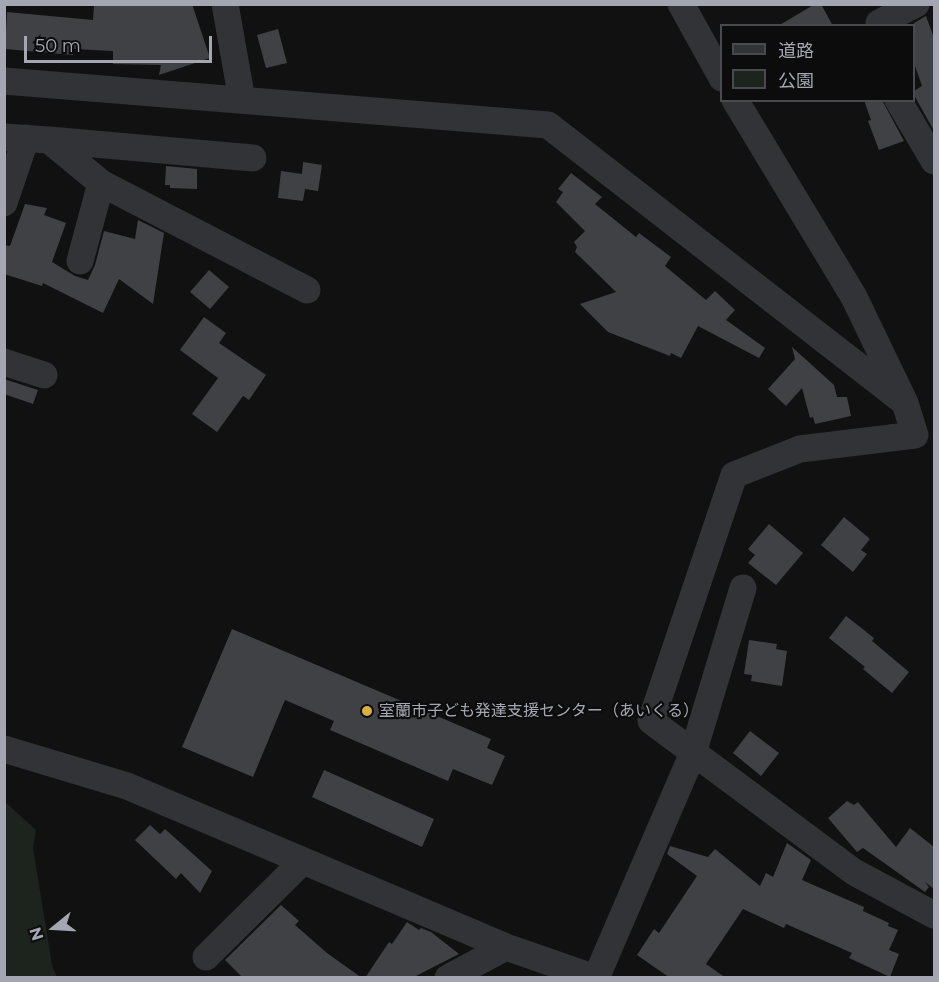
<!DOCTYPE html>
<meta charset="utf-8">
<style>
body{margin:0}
#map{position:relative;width:939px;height:982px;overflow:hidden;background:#111112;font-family:Montserrat,"Noto Sans JP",sans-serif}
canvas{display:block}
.frame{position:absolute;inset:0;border:6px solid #a4a7b1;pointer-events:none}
.legend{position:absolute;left:720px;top:24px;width:195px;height:78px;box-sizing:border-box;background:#0c0c0d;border:2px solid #494a4f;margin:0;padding:8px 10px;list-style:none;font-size:18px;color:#a4a7b1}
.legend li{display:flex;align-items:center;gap:12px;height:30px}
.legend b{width:30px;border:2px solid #494a4f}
.north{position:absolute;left:24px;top:898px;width:60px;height:60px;-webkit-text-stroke:4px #0c0c0d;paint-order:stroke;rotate:252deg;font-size:16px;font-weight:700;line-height:24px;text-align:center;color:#a4a7b1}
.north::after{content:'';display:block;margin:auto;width:21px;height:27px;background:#a4a7b1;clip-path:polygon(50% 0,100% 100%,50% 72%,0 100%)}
.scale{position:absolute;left:24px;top:36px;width:188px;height:27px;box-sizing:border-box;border:3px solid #a4a7b1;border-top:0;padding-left:8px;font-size:18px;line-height:21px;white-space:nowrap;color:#a4a7b1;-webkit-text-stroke:4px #0c0c0d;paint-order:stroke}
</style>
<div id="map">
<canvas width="939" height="982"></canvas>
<div class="frame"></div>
<ul class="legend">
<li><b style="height:8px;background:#323336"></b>道路</li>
<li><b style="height:16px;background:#1d241e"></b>公園</li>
</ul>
<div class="north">N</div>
<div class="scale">50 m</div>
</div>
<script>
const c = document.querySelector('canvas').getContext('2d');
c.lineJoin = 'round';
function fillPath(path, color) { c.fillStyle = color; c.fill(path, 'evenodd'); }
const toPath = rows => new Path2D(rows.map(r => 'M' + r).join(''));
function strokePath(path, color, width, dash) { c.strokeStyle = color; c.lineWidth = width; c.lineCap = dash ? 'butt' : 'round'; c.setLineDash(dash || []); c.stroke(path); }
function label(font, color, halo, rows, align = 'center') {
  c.font = font + ' Montserrat,"Noto Sans JP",sans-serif'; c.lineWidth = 4.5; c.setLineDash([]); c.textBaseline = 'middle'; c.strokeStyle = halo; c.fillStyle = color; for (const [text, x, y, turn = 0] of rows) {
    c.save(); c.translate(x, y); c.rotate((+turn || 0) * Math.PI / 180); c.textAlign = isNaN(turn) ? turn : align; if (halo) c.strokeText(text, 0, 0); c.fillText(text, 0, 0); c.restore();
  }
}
const green = toPath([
 [4,801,36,830,33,848,52,965,57,977,5,977]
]);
const building = toPath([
 [109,4,192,4,210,58,159,75,161,65,113,64,113,51,73,49,73,55,5,49,7,12,93,20,94,6],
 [815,4,821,4,833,26,778,26],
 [926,16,934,38,933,129,914,95,914,91,922,86,914,63,914,23],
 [278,29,287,63,266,68,257,35],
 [864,100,882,100,904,141,879,150,868,121,871,120],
 [303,162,322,165,318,191,305,189,303,201,278,198,281,171,302,174],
 [166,166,197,169,197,189,170,188,170,185,165,185],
 [571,173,602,197,595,204,636,237,639,233,671,257,665,266,706,300,715,291,735,310,726,320,765,348,759,358,698,326,681,358,671,353,670,356,608,332,580,304,616,292,575,252,577,247,574,242,585,231,556,202,563,192,558,189],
 [25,204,47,208,44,215,66,223,52,262,75,276,88,280,95,265,104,231,135,239,138,220,164,233,153,304,119,279,103,313,43,283,42,286,4,274,4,245,10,246],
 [209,270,229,287,210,309,190,292],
 [204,317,226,333,219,343,266,375,249,400,243,396,217,432,192,414,218,378,180,350],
 [792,347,834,385,837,397,847,397,851,416,815,424,813,417,810,418,802,388,786,406,768,389,795,359],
 [4,379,38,390,33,404,4,394],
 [844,517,870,539,861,550,867,554,853,572,821,545],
 [769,524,803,553,776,585,748,563,755,555,748,549],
 [846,616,874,638,872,641,909,672,892,693,863,669,865,667,829,638],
 [232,629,491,739,487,748,505,756,492,785,453,769,448,781,330,730,334,721,285,700,253,777,182,747],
 [749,640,777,644,776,649,787,651,782,686,751,681,752,675,744,674],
 [750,731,779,753,761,776,733,753],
 [324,770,434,819,422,847,312,797],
 [847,801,854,805,858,802,896,847,910,828,934,847,934,889,925,882,929,887,925,892,863,848,857,852,828,818],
 [150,825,160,834,165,829,212,871,200,893,181,873,176,879,135,840],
 [787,843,811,860,802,880,864,907,863,911,889,923,888,926,898,930,889,950,899,954,890,977,849,958,852,953,786,924,784,928,743,909,706,964,726,978,670,978,637,955,654,929,659,933,697,876,667,854,670,846,708,857,715,849,760,886,766,873,773,877],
 [281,905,299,921,295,925,327,953,362,978,243,978,225,960],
 [407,922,419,930,421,928,431,932,459,954,412,978,365,978,389,942,392,944]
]);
const minor = toPath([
 [225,4,242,100],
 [681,4,722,78],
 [879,23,916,4],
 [4,81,548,125,903,401],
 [735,100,854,297,905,403,915,435,800,449,734,475,651,721,854,872,934,915],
 [898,100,934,161],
 [4,137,49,140,101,183,307,290],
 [49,140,253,158],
 [4,203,26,138],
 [80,261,101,183],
 [4,362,44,375],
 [4,749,127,786,506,947,595,978],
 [206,957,303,861],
 [448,978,506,947],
 [596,978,693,753,743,588]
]);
const markers = [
 [367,711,6,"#d9af42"]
];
const poiNames = [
 ["室蘭市子ども発達支援センター（あいくる）",379,711]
];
fillPath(green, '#1d241e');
fillPath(building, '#404145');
strokePath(minor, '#323336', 27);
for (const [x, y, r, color] of markers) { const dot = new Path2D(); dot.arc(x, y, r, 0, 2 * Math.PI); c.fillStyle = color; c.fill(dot); strokePath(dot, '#0c0c0d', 2); }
label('16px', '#a4a7b1', '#0c0c0d', poiNames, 'left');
</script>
